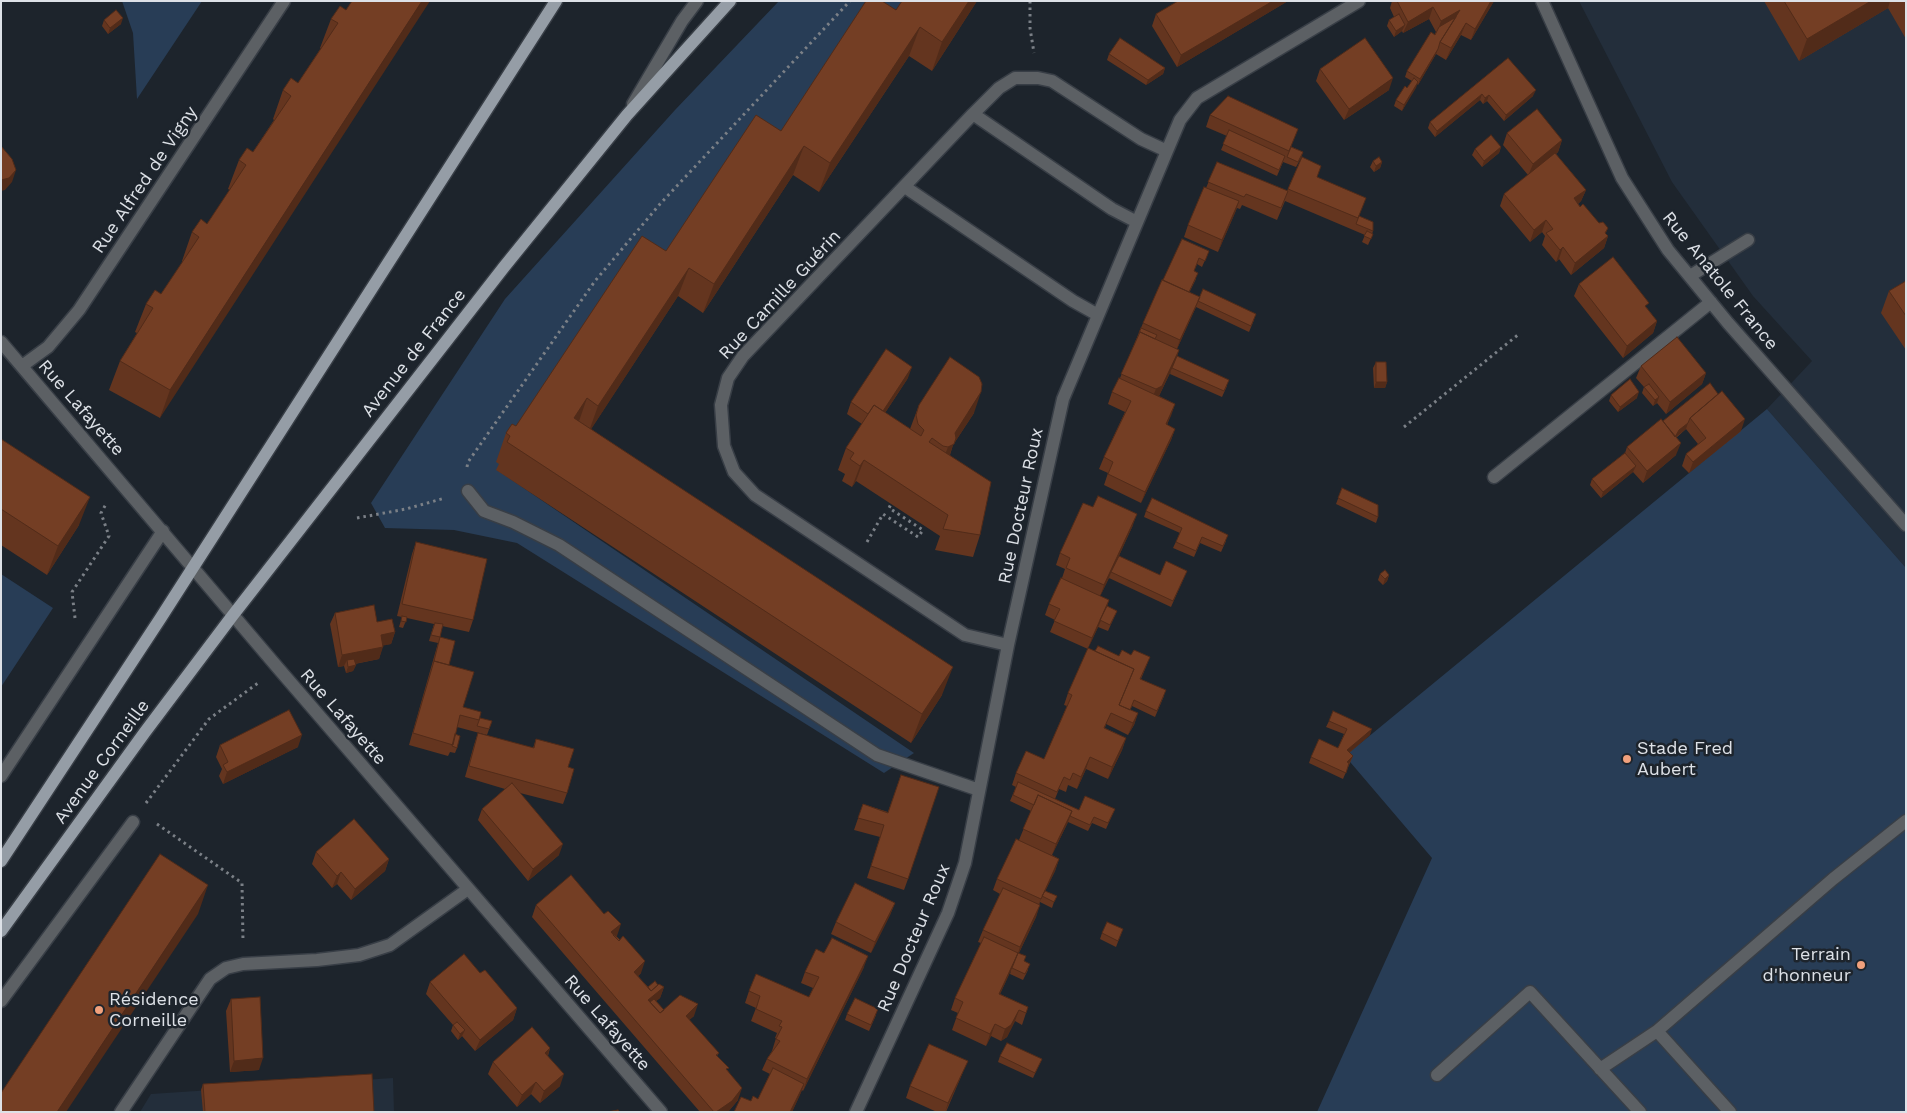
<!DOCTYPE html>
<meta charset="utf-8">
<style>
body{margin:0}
#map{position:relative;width:1907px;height:1113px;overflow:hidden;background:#1d242c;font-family:"Work Sans",sans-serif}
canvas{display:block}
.frame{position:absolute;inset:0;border:2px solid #dde1e7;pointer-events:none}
</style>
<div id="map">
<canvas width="1907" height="1113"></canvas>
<div class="frame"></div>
</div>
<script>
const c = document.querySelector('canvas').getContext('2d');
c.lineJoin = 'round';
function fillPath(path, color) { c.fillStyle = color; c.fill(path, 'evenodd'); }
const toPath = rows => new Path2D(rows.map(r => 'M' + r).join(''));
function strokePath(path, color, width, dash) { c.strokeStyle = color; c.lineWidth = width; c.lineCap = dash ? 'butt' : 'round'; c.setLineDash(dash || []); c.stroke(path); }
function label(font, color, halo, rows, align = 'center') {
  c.font = font + ' "Work Sans",sans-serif'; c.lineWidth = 5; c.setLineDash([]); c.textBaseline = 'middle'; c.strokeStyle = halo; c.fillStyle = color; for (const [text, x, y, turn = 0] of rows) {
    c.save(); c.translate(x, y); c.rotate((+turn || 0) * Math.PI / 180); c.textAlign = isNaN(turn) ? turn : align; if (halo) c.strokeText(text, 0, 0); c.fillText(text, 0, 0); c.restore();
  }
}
const built = toPath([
 [1579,1,1906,1,1906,568,1767,409,1812,361,1753,296,1672,182],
 [393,1078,394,1112,140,1112,151,1094]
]);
const green = toPath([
 [122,1,202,1,137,99,133,33],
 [779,1,910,1,771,160,655,280,497,470,914,753,884,773,517,543,454,530,385,528,371,503,505,299,675,110],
 [1767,409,1906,568,1906,1112,1317,1112,1432,858,1345,756],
 [1,574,53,608,1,687]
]);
const path = toPath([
 [1030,1,1030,28,1034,53],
 [1404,427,1519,334],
 [467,467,468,462,595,281,660,204,850,1],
 [357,518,406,509,445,498],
 [867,542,883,514,918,537,923,530,889,508,891,504],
 [75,618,72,592,109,536,101,513,106,504],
 [146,803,209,719,258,683],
 [157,824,242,883,243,941]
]);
const minor = toPath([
 [1542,1,1622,178,1668,250,1728,323,1906,525],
 [633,104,682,21,697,1],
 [973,114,1112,209,1137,222],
 [905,187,1073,301,1098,315],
 [1690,276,1748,240],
 [1,342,278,668,661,1112],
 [22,366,48,347,79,310,284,1],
 [1494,477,1711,302],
 [468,491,484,511,513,522,559,545,877,755,979,790],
 [1008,645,965,635,755,495,734,472,724,446,721,405,728,378,743,356,973,114,999,88,1015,78,1038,78,1052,81,1141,139,1167,151],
 [1,776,163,531],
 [1,1001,133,822],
 [1657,1031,1730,1112],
 [1600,1069,1657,1031,1833,879,1906,821],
 [1437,1075,1530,992,1640,1112],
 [121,1112,210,979,226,968,243,964,317,960,359,955,390,945,468,889],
 [856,1112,948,913,965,863,1008,645,1063,399,1180,120,1197,98,1359,1]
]);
const major = toPath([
 [1,861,160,619,556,1],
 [1,931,145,732,233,615,504,267,627,115,730,1]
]);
const wall = toPath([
 [902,1,977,1,932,71,909,56,819,192,793,175,703,313,678,296,591,429,942,695,911,743,496,470,499,464,496,462,506,433,516,426,666,251,896,10],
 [1288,1,1177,67,1152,26,1156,14],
 [1392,1,1494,1,1471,40,1461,35,1446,60,1436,54,1418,85,1417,84,1402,111,1394,106,1396,100,1407,88,1412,81,1405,77,1407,71,1436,32,1429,19,1403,33,1402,31,1394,37,1387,26,1389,20,1394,17,1390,8],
 [1764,1,1906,1,1906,39,1888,8,1799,61],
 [346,10,160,418,109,390,120,361,137,333,135,332,146,304,161,294,183,262,182,261,192,232,207,224,230,190,228,189,239,160,253,152,274,120,273,119,283,90,298,83,321,48,320,48,331,19],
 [104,20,121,24,108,34,102,26],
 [1109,54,1165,68,1163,74,1146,85,1107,60],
 [1508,58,1533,96,1504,121,1487,101,1483,104,1480,100,1435,137,1428,128,1430,122],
 [1320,69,1389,90,1344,120,1316,81],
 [1210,115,1292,147,1303,152,1301,158,1296,167,1283,162,1277,176,1221,150,1227,136,1206,127],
 [1507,133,1562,140,1558,152,1556,154,1586,190,1581,201,1578,204,1608,236,1604,248,1571,275,1559,259,1556,262,1542,245,1545,236,1542,232,1530,242,1500,206,1504,194,1528,175,1503,145],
 [1501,147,1499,153,1482,167,1472,155,1475,149],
 [1302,157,1317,177,1359,216,1373,231,1372,234,1373,234,1368,245,1362,242,1365,235,1285,201,1277,220,1242,205,1240,209,1237,208,1218,252,1184,237,1188,225,1206,188,1217,162,1287,191],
 [1373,161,1382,162,1380,168,1374,172,1370,167],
 [1209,251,1202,267,1197,264,1194,271,1196,279,1189,293,1254,320,1249,332,1196,307,1177,349,1179,350,1177,356,1227,386,1222,397,1170,374,1171,371,1159,396,1175,404,1167,425,1175,429,1171,440,1141,503,1104,485,1108,473,1099,469,1104,457,1125,412,1108,404,1112,392,1120,378,1143,323,1162,280],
 [1906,281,1906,350,1881,313,1889,291],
 [1579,284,1647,308,1657,321,1653,333,1623,358,1574,296],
 [1376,362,1387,382,1385,388,1374,388,1373,368],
 [1641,366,1706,373,1702,384,1666,414,1657,403,1653,406,1642,393,1644,387,1636,378],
 [908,378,885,413,910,429,919,405,974,413,953,445,950,455,980,535,973,557,935,550,940,536,856,481,852,487,842,481,845,474,838,470,846,448,862,424,847,414,851,402],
 [1710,383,1741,431,1689,473,1682,466,1686,454,1698,444,1686,429,1676,438,1676,455,1643,483,1633,472,1601,498,1590,485,1592,479,1625,453,1627,447,1663,421],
 [1611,395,1637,398,1618,412,1609,401],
 [1,439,79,525,47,575,1,545],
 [1342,488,1378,517,1376,523,1336,504],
 [1146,511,1226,541,1221,552,1200,543,1194,557,1173,548,1180,533,1144,517],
 [1133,525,1117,560,1160,575,1187,571,1171,607,1109,578,1111,574,1100,596,1109,600,1107,606,1117,611,1108,631,1098,627,1088,648,1095,651,1119,656,1131,655,1150,657,1141,679,1164,696,1155,717,1132,706,1130,710,1138,713,1134,725,1128,735,1106,724,1105,728,1126,738,1122,750,1108,779,1086,769,1077,789,1068,785,1066,792,1059,789,1055,799,1079,810,1115,809,1106,829,1092,823,1088,831,1068,822,1052,855,1059,859,1055,871,1045,891,1057,896,1054,902,1052,908,1040,902,1036,917,1019,953,1024,961,1028,970,1023,980,1010,974,1011,970,1000,994,1028,1007,1022,1025,1015,1021,1007,1037,1001,1041,991,1036,986,1046,952,1030,958,1013,951,1010,955,998,981,943,978,942,983,930,1000,894,993,890,997,879,1019,840,1031,811,1010,801,1016,787,1012,785,1016,773,1044,759,1067,706,1064,705,1068,693,1088,649,1050,632,1055,620,1045,615,1049,604,1062,578,1065,569,1056,565,1060,553],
 [416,542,473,620,469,632,442,626,440,637,448,665,463,707,480,718,492,721,487,735,457,727,455,734,457,748,455,753,450,752,448,756,409,745,438,643,429,641,434,624,407,618,403,628,399,627,402,617,397,616,412,554],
 [1380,574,1389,575,1387,581,1383,585,1378,580],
 [335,613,377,622,395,632,391,644,383,645,379,659,355,664,356,665,353,671,346,673,344,666,338,667,330,624],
 [1329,721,1370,735,1349,753,1353,756,1343,779,1309,763,1311,757,1338,748,1344,734,1326,727],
 [478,733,533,748,536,739,568,767,567,793,563,804,520,793,559,855,528,881,478,820,482,809,505,789,465,777,474,745],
 [220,745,298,747,223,784,219,776,222,769,216,757],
 [901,775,908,879,904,890,867,878,880,837,854,830,863,804,888,812],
 [316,852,389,859,385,871,351,900,337,884,332,888,312,864],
 [895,903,890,915,871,953,831,934,836,922],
 [536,905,616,936,641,973,638,976,648,987,658,985,664,987,660,998,656,1001,664,1010,694,1016,689,1020,719,1053,717,1056,728,1071,738,1100,728,1112,700,1112,532,917],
 [1123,929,1116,947,1100,939,1102,933],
 [824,953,864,967,803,1091,802,1090,792,1112,734,1112,751,1101,758,1099,770,1074,762,1070,767,1059,772,1051,776,1038,775,1038,777,1033,751,1021,756,1008,745,1003,749,991,809,997,813,988,801,983,805,972],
 [480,973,517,1008,513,1020,475,1051,462,1036,458,1040,451,1031,453,1025,426,994,430,982],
 [231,999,259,1070,230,1072,226,1011],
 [847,1014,876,1015,869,1031,845,1020],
 [550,1048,548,1056,560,1086,540,1103,531,1094,517,1107,488,1074,493,1062],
 [1000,1056,1042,1059,1033,1078,998,1062],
 [963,1072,946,1112,937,1112,906,1098,910,1086],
 [203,1084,374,1112,203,1112,201,1090]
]);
const shadedWall = toPath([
 [422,1,430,1,160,418,170,390],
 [969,1,977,1,932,71,942,42],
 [1273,1,1288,1,1177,67,1181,55],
 [1491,1,1494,1,1471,40,1475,29],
 [1871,1,1890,1,1888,8,1799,61,1807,39],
 [1433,7,1429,19,1403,33,1408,22],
 [1460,10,1443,43,1437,33,1441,21],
 [123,18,121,24,108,34,110,28],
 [1466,23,1461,35,1446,60,1451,48],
 [1405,25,1402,31,1394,37,1396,31],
 [920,27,909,56,819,192,830,163],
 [1438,49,1436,54,1418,85,1420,79],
 [1165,68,1163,74,1146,85,1148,80],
 [1393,78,1389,90,1344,120,1349,109],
 [1418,82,1416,88,1402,111,1404,105],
 [1536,90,1533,96,1504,121,1506,115],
 [1482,94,1480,100,1435,137,1437,131],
 [1489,95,1487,101,1483,104,1485,98],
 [1562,140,1558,152,1528,176,1533,164],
 [804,146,793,175,703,313,714,284],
 [1501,147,1499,153,1482,167,1484,161],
 [1382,162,1380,168,1374,172,1376,166],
 [16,170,12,182,5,190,1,191,1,180],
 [1586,190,1581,201,1570,210,1574,198],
 [1239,201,1235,213,1218,252,1222,240],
 [1546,220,1542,232,1530,242,1534,230],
 [1608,228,1603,240,1608,236,1604,248,1571,275,1575,263,1605,233],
 [1563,247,1559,259,1556,262,1560,250],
 [689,268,678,296,588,434,598,406],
 [1200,297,1195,309,1176,351,1180,340],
 [1657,321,1653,333,1623,358,1627,346],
 [1179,350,1175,362,1158,398,1151,401,1156,389],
 [912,367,908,378,873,431,877,420],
 [1706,373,1702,384,1666,414,1670,402],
 [1376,382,1387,382,1385,388,1374,388],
 [981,392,974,413,953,445,946,465,940,468,948,447,955,433],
 [1639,392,1637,398,1618,412,1620,407],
 [1659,397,1657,403,1653,406,1655,400],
 [587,398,577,427,574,418],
 [1175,404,1171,416,1161,436,1166,424],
 [1745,419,1741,431,1689,473,1693,462],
 [1688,423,1686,429,1677,436,1670,447,1672,441,1679,430],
 [1175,429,1171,440,1141,503,1145,492],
 [1681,443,1676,455,1643,483,1647,471],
 [864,460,856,481,852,487,860,466],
 [1636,466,1633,472,1601,498,1603,492],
 [90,497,79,525,47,575,58,546],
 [1137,514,1133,525,1100,597,1104,585],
 [1389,575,1387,581,1383,585,1385,579],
 [1109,600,1105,612,1088,649,1092,638],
 [395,632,391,644,377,647,381,635],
 [383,647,379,659,348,665,347,660,344,666,338,667,342,655],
 [356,665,353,671,346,673,348,667],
 [953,667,942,695,911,743,922,714],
 [1138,713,1134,725,1128,735,1133,723],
 [1372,729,1370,735,1345,756,1347,750],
 [302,735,298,747,223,784,227,772],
 [1126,738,1122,750,1108,779,1112,767],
 [1353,756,1350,762,1344,768,1347,762],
 [1090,757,1086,769,1077,789,1081,777],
 [1072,811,1068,822,1052,855,1056,844],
 [563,844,559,855,528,881,533,869],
 [389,859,385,871,351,900,355,889],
 [1059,859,1055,871,1043,896,1042,896,1036,910,1041,899],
 [341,872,337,884,332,888,337,876],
 [208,885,198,914,66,1112,57,1112],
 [895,903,890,915,871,953,875,942],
 [1040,905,1036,917,1016,959,1020,947],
 [621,924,617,936,611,940,611,932],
 [1018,953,1014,964,995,1005,999,994],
 [868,956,864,967,803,1091,807,1079],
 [645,961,641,973,630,983,634,972],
 [664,987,660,998,648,1008,646,1006,649,997],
 [698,1004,694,1016,681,1027,686,1016],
 [517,1008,513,1020,475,1051,480,1040],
 [1019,1010,1015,1021,1007,1037,1001,1041,1005,1029],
 [995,1024,991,1036,986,1046,990,1034],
 [465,1030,462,1036,458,1040,460,1034],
 [550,1048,546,1060,545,1053],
 [263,1058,259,1070,230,1072,234,1061],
 [968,1061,963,1072,945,1112,948,1103],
 [564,1074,560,1086,540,1103,544,1091],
 [536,1082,531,1094,517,1107,522,1095],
 [804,1084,800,1095,792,1112,790,1112],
 [742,1088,738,1100,728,1112,716,1112]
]);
const building = toPath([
 [352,1,422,1,170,390,120,361,153,308,146,304,155,290,161,294,199,237,192,232,201,219,207,224,246,165,239,160,247,148,253,152,291,96,283,90,291,78,298,83,338,23,331,19,340,6,346,10,352,1],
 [866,1,882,1,896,10,902,1,969,1,942,42,920,27,830,163,804,146,714,284,689,268,598,406,587,398,574,418,953,667,922,714,507,442,510,436,506,433,512,424,516,426,642,236,666,251,756,115,781,131,866,1],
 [1178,1,1273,1,1181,55,1156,14,1178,1],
 [1397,1,1491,1,1475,29,1466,23,1451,48,1440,42,1460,10,1441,21,1433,7,1408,22,1397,1],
 [1784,1,1871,1,1807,39,1784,1],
 [116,10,123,18,110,28,104,20,116,10],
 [1399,14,1405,25,1396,31,1389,20,1399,14],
 [1456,17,1440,42,1438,49,1420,79,1407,71,1431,32,1435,35,1439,27,1456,17],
 [1120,38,1165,68,1148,80,1109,54,1120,38],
 [1365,38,1393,78,1349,109,1320,69,1365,38],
 [1508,58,1536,90,1506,115,1489,95,1485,98,1482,94,1437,131,1430,122,1508,58],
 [1414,78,1418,82,1404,105,1396,100,1405,86,1407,88,1414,78],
 [1228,96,1298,129,1289,151,1210,115,1228,96],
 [1537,109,1562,140,1533,164,1507,133,1537,109],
 [1229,130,1285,156,1279,170,1223,144,1229,130],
 [1491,135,1501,147,1484,161,1475,149,1491,135],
 [1,146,12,159,16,170,9,178,1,180,1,146],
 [1291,147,1303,152,1298,162,1287,157,1291,147],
 [1555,153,1586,190,1574,198,1580,207,1583,204,1599,223,1603,222,1608,228,1605,233,1608,236,1575,263,1563,247,1560,250,1546,233,1553,229,1546,220,1534,230,1504,194,1555,153],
 [1302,157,1321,166,1317,177,1366,198,1358,218,1288,189,1302,157],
 [1379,157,1382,162,1376,166,1373,161,1379,157],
 [1217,162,1288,191,1281,208,1246,194,1244,197,1208,182,1217,162],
 [1204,187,1239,201,1222,240,1188,225,1204,187],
 [1359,216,1373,222,1373,231,1356,224,1359,216],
 [1367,231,1373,234,1371,239,1364,236,1367,231],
 [1182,239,1209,251,1205,261,1199,258,1194,271,1198,273,1189,292,1163,280,1182,239],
 [1613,257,1649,303,1645,306,1657,321,1627,346,1579,284,1613,257],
 [1162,280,1200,297,1180,340,1143,323,1162,280],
 [1906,281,1906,316,1889,291,1906,281],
 [1203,289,1256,314,1251,326,1198,301,1203,289],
 [1141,328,1157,335,1155,339,1140,332,1139,333,1141,328],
 [1140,332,1179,350,1162,386,1156,389,1121,374,1140,332],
 [1677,337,1706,373,1670,402,1641,366,1677,337],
 [886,349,912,367,883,411,874,405,868,414,851,402,886,349],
 [1177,356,1229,380,1224,391,1172,368,1177,356],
 [950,357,979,377,982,384,981,392,955,433,956,438,954,444,948,447,943,446,932,438,929,442,991,482,980,535,943,529,948,515,864,460,860,466,850,459,854,453,846,448,874,405,921,436,924,430,918,424,916,415,919,405,950,357],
 [1376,362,1386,362,1387,382,1376,382,1376,362],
 [1119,378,1175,404,1166,424,1175,429,1145,492,1108,474,1113,462,1104,457,1131,401,1112,392,1119,378],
 [1630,379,1639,392,1620,407,1611,395,1630,379],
 [1710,383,1718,394,1690,418,1688,423,1679,430,1675,437,1663,421,1710,383],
 [1649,384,1659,397,1655,400,1644,387,1649,384],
 [1722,391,1745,419,1693,462,1686,454,1706,438,1690,418,1722,391],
 [1661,419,1681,443,1647,471,1627,447,1661,419],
 [1,439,90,497,58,546,1,509,1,439],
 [1625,453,1636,466,1603,492,1592,479,1625,453],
 [1342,488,1378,505,1378,517,1338,498,1342,488],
 [1098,496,1137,514,1104,585,1066,568,1070,558,1060,553,1083,503,1093,507,1098,496],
 [1152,498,1228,535,1223,546,1202,537,1196,551,1176,542,1182,528,1146,511,1152,498],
 [416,542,487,559,473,620,402,604,416,542],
 [1119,556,1160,575,1166,561,1187,571,1173,601,1111,572,1119,556],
 [1385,570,1389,575,1385,579,1380,574,1385,570],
 [1061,578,1109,600,1092,638,1054,621,1060,609,1049,604,1061,578],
 [374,605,377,622,392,619,395,632,381,635,383,647,342,655,335,613,374,605],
 [1107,606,1117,611,1110,625,1100,620,1107,606],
 [402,616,407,617,406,622,401,621,402,616],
 [435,623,443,624,440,637,455,641,449,665,434,661,440,637,431,635,435,623],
 [1098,646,1119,656,1122,650,1131,655,1134,650,1150,657,1140,679,1166,690,1157,711,1134,700,1130,710,1119,705,1134,669,1095,651,1098,646],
 [1088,648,1134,669,1119,705,1138,713,1133,723,1111,713,1104,728,1126,738,1112,767,1090,757,1081,777,1073,773,1070,780,1064,777,1057,792,1016,773,1026,751,1044,759,1072,695,1068,693,1088,648],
 [354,659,356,665,348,667,347,660,354,659],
 [434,661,474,672,463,707,481,712,479,720,460,715,453,745,413,733,434,661],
 [289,710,302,735,227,772,223,765,228,762,220,745,289,710],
 [1333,711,1372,729,1347,750,1353,756,1347,762,1349,763,1346,773,1311,757,1319,739,1338,748,1347,729,1329,721,1333,711],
 [480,718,492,721,489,729,477,726,480,718],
 [478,733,534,748,536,739,574,749,568,767,574,769,567,793,469,766,478,733],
 [455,734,460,736,457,748,452,746,455,734],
 [901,775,939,787,908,879,871,866,884,825,858,818,863,804,888,813,901,775],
 [1018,782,1079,810,1085,796,1115,809,1108,823,1094,817,1090,825,1070,816,1072,811,1038,795,1034,805,1013,795,1018,782],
 [512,783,563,844,533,869,482,809,512,783],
 [1038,795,1072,811,1056,844,1023,829,1038,795],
 [354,819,389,859,355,889,341,872,337,876,316,852,354,819],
 [1016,839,1059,859,1041,899,997,879,1016,839],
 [160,854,208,885,57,1112,1,1112,1,1093,160,854],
 [571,875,604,914,608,911,621,924,611,932,619,941,623,936,645,961,634,972,651,991,659,984,664,987,648,1000,660,1013,680,995,698,1004,686,1016,719,1053,716,1055,729,1068,726,1069,742,1088,732,1101,716,1112,714,1112,536,905,571,875],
 [855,883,895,903,875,942,836,922,855,883],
 [1003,888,1040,905,1020,947,983,930,1003,888],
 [1045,891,1057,896,1054,902,1042,896,1045,891],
 [1107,922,1123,929,1118,941,1102,933,1107,922],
 [614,934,620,940,619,941,613,935,614,934],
 [984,937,1018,953,999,994,1028,1007,1026,1013,1019,1010,1011,1025,1005,1029,995,1024,990,1034,956,1018,963,1002,955,998,984,937],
 [832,938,868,956,807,1079,767,1059,780,1041,776,1039,782,1027,779,1026,782,1021,756,1009,760,996,749,991,756,974,809,997,819,977,805,972,816,949,824,953,832,938],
 [1018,953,1026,956,1024,961,1030,964,1025,974,1012,968,1018,953],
 [464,954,480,973,485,970,517,1008,480,1040,430,982,464,954],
 [655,981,658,985,651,991,648,987,655,981],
 [260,997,263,1058,234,1061,231,999,260,997],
 [855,998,878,1009,871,1025,847,1014,855,998],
 [654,999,664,1010,660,1013,650,1002,654,999],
 [457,1022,465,1030,460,1034,453,1025,457,1022],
 [532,1027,550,1048,545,1053,564,1074,544,1091,536,1082,522,1095,493,1062,532,1027],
 [1007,1043,1042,1059,1035,1073,1000,1056,1007,1043],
 [929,1044,968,1061,948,1103,910,1086,929,1044],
 [773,1068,804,1084,790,1112,734,1112,741,1097,751,1101,753,1096,758,1099,773,1068],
 [372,1074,374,1112,205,1112,203,1084,372,1074],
 [618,1110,620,1112,607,1112,618,1110]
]);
const markers = [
 [1627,759,5,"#f1a17d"],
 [1861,965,5,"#f1a17d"],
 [99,1010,5,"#f1a17d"]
];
const streetNames = [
 ["Rue Alfred de Vigny",145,180,-56],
 ["Rue Anatole France",1720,281,51],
 ["Rue Camille Guérin",780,295,-47],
 ["Avenue de France",414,353,-52],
 ["Rue Lafayette",81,408,49],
 ["Rue Docteur Roux",1021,506,-78],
 ["Rue Lafayette",343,717,49],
 ["Avenue Corneille",102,762,-54],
 ["Rue Docteur Roux",914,938,-67],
 ["Rue Lafayette",607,1023,49]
];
const poiNames = [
 ["Stade Fred",1637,749],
 ["Aubert",1637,770],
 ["Terrain",1851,955,"right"],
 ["d'honneur",1851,976,"right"],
 ["Résidence",109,1000],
 ["Corneille",109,1021]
];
fillPath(built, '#232e3b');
fillPath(green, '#283d56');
strokePath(minor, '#383e46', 15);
strokePath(major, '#383e46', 15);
strokePath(path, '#7b8087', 3, [2.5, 4]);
strokePath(minor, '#5c6064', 12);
strokePath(major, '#959da6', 12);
fillPath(wall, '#64351f');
fillPath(shadedWall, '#512b19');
fillPath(building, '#743e24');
strokePath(building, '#512b19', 1);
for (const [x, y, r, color] of markers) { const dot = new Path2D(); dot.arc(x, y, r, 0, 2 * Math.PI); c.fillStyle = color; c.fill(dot); strokePath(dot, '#1d242c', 2); }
label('18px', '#dde1e7', '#1d242c', streetNames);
label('18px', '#dde1e7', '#1d242c', poiNames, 'left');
</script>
